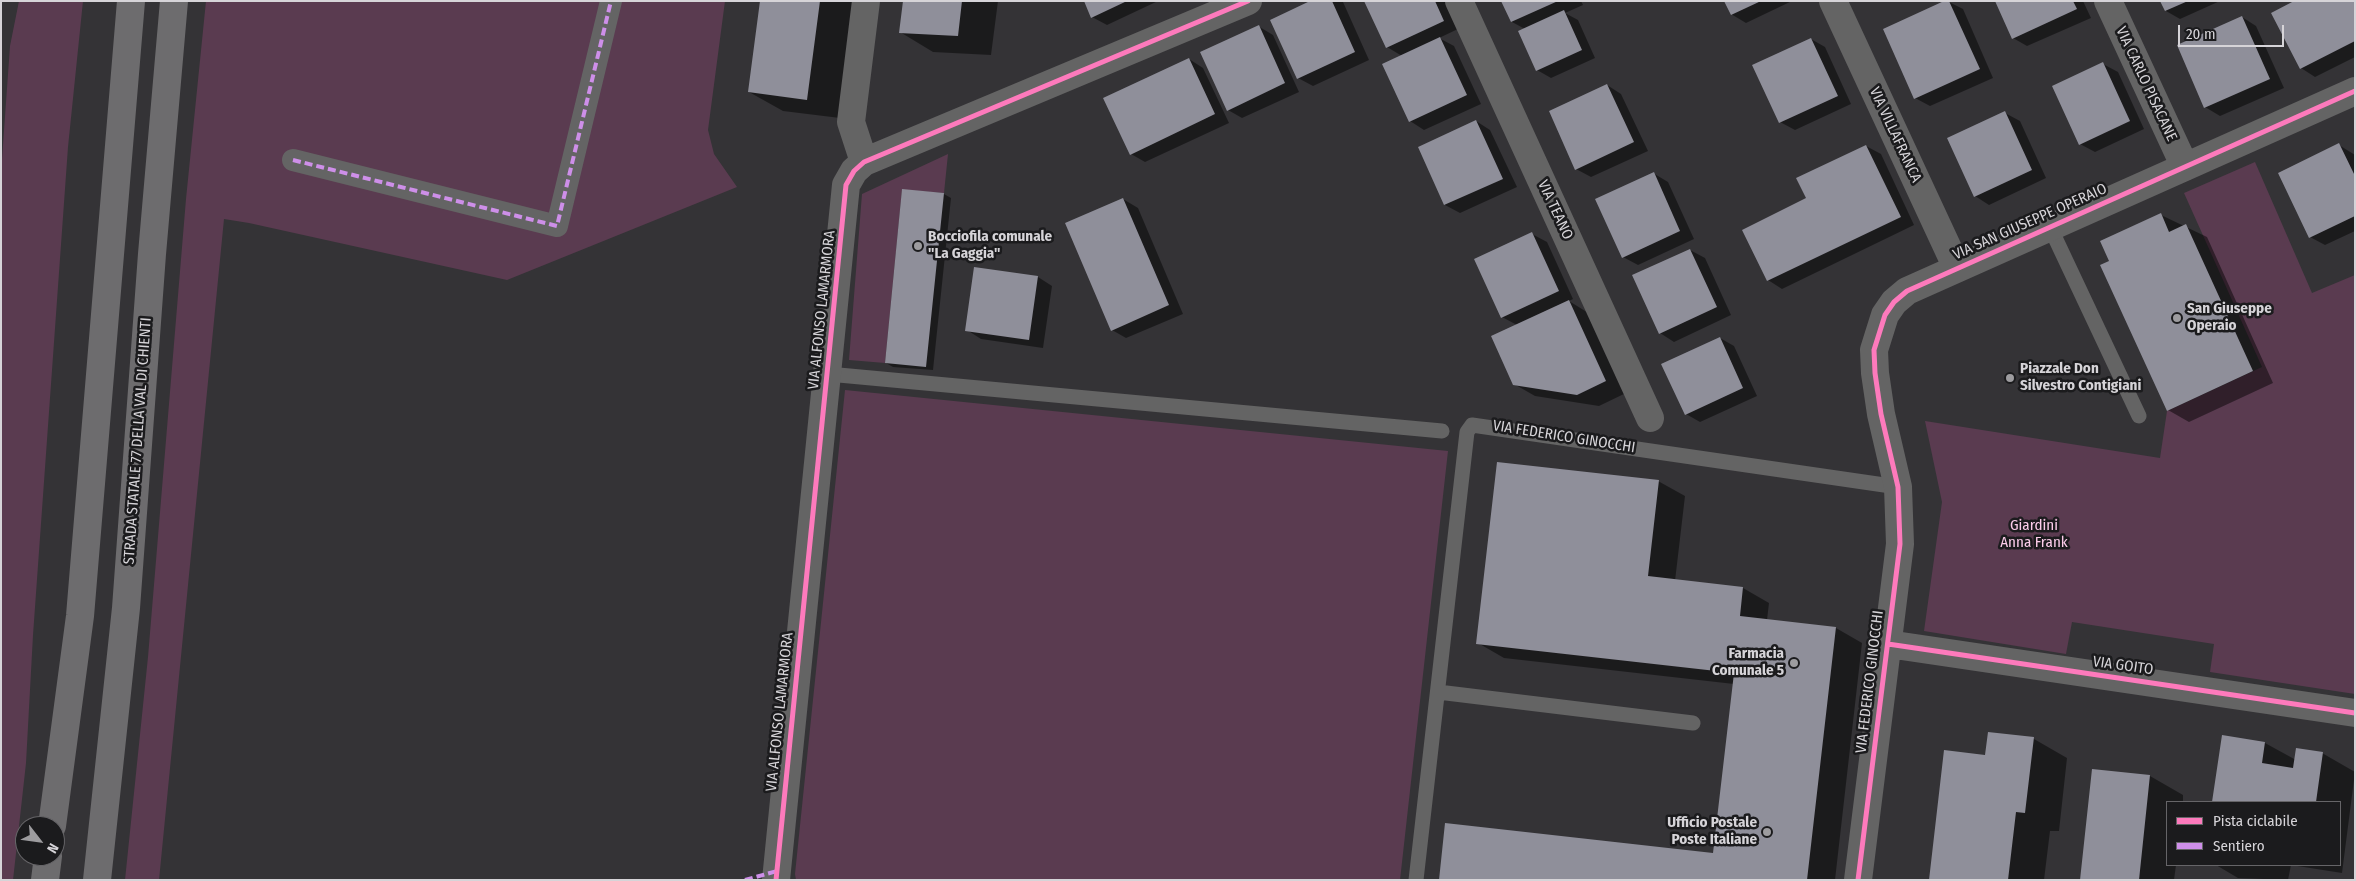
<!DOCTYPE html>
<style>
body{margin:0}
#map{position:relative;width:2356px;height:881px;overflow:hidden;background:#343336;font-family:"Fira Sans Condensed",sans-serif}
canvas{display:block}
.frame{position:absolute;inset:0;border:2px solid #d6d4d8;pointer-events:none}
.legend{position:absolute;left:2166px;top:801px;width:175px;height:65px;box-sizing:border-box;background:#1b1b1d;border:1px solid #666568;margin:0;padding:6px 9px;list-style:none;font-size:15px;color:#d6d4d8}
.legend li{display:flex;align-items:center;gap:10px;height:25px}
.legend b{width:25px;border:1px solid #666568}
.north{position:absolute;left:15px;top:816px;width:50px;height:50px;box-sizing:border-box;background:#1b1b1d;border:1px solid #666568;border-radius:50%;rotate:120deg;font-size:14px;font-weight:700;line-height:20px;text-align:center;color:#d6d4d8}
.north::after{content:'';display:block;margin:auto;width:18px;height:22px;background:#9d9c9f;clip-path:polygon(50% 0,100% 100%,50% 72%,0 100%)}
.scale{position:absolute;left:2178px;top:25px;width:106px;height:22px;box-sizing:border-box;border:2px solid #d6d4d8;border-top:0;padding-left:6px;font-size:15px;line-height:18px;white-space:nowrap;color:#d6d4d8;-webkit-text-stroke:4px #1b1b1d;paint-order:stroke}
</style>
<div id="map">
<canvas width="2356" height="881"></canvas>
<div class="frame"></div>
<ul class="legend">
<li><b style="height:6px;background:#fd7abc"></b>Pista ciclabile</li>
<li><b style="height:6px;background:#ce8fe9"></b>Sentiero</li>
</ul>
<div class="north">N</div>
<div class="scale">20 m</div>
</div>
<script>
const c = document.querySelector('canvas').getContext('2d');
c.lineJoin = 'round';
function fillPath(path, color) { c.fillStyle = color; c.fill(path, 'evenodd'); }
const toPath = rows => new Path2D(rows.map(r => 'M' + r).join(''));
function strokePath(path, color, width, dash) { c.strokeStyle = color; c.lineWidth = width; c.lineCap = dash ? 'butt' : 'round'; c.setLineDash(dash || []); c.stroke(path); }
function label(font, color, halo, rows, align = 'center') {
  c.font = font + ' "Fira Sans Condensed",sans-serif'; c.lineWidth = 5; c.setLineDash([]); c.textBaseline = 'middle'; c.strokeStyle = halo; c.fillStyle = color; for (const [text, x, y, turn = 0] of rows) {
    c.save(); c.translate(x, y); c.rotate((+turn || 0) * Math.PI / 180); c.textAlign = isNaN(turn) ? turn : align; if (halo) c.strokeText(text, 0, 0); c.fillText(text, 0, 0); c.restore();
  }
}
const green = toPath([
 [19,1,83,1,68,147,33,635,26,763,13,880,1,880,1,173,10,46],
 [206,1,725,1,708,130,714,154,737,187,507,280,249,223,224,219,159,880,125,880,148,657,186,199],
 [948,154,944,193,902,190,885,363,849,360,862,194],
 [2255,162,2312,293,2355,275,2355,694,2210,672,2214,644,2072,622,2066,654,1924,631,1942,502,1925,421,2160,458,2167,411,2262,367,2184,193],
 [845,390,1448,451,1400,880,796,880,795,874,798,845]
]);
const shadow = toPath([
 [761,1,856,1,840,118,783,111,749,92],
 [904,1,998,1,991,55,933,52,900,32],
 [1085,1,1158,1,1107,25,1092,17],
 [1313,1,1343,2,1369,60,1313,86,1298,78],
 [1366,1,1445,1,1458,29,1439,38,1454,46,1481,104,1424,130,1410,121,1402,56,1387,47],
 [1503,1,1581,1,1583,5,1565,13,1578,20,1595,58,1551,78,1537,70,1525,29,1512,22],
 [1726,1,1792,1,1746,23,1731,14],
 [1947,1,1963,9,1993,78,1930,106,1915,98],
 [1996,1,2083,1,2091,18,2027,46,2013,38],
 [2162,1,2220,1,2180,19,2166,11],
 [2355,1,2355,57,2315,77,2301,68],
 [2242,17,2256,26,2284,88,2220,116,2205,107],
 [1258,26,1273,35,1299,92,1242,118,1228,110],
 [1811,39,1825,47,1851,104,1795,130,1780,122],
 [1189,59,1203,68,1229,123,1145,162,1131,154],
 [2103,64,2118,72,2144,129,2095,152,2080,144],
 [1607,85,1621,94,1648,151,1591,177,1576,169],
 [2005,113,2020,121,2046,178,1989,205,1975,196],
 [1476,121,1490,130,1517,187,1460,213,1445,205,1419,147],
 [2339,145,2355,155,2355,231,2325,245,2310,237],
 [1866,146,1881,154,1914,225,1782,289,1768,280,1807,199],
 [1653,173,1668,182,1694,239,1638,265,1623,257],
 [903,191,944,194,951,198,933,370,893,367,886,363],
 [1123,199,1138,208,1183,314,1126,338,1112,330],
 [2161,215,2207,237,2273,383,2189,422,2168,410,2110,261],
 [1532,234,1547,242,1573,299,1569,301,1590,314,1626,393,1599,406,1535,396,1514,384,1517,325,1502,317],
 [1690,250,1705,258,1731,315,1674,342,1660,333],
 [1038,277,1052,286,1043,348,981,339,967,330],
 [1720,338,1734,346,1757,396,1700,422,1686,414],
 [1658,481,1685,496,1675,581,1743,588,1769,603,1767,620,1836,628,1862,643,1835,880,1440,880,1714,854,1734,684,1504,658,1478,643],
 [1989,733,2034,739,2067,758,2059,831,2050,831,2044,880,1930,880,1986,756],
 [2223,736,2265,743,2296,760,2322,753,2355,772,2342,873,2291,865,2340,865,2340,802,2213,802],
 [2093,770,2150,776,2183,795,2183,802,2167,802,2167,865,2176,865,2174,880,2081,880],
 [2216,865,2291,865,2288,880,2238,878]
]);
const building = toPath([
 [760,1,820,1,807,100,748,92],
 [903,1,962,1,958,36,899,33],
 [1084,1,1127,1,1091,18],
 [1310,1,1332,1,1355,52,1297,79,1270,20],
 [1364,1,1435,1,1444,21,1386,48],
 [1501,1,1558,1,1511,22],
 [1724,1,1761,1,1731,15],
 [1944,1,1949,1,1980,69,1914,99,1883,29],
 [1995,1,2073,1,2077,9,2012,39],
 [2160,1,2188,1,2165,11],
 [2294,1,2355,1,2355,41,2300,69,2271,13],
 [1564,10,1582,50,1536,71,1518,31],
 [2242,16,2270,79,2204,108,2177,45],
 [1259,25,1285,83,1227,111,1200,52],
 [1440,37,1467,95,1409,122,1382,64],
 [1811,38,1838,96,1779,123,1752,65],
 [1189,58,1215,114,1130,155,1103,98],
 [2103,62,2130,121,2079,145,2052,86],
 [1607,84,1634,142,1575,170,1549,111],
 [2005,111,2032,170,1974,197,1947,138],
 [1476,120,1503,179,1444,205,1418,147],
 [2339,143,2355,176,2355,216,2309,238,2278,173],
 [1866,145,1901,217,1767,281,1742,230,1806,198,1796,178],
 [1654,172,1680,231,1622,258,1595,199],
 [902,189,944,193,926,367,885,363],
 [1123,198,1169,305,1111,331,1065,223],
 [2161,213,2169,232,2186,224,2253,371,2167,411,2100,265,2109,261,2100,241],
 [1532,232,1559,291,1501,318,1474,259],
 [1690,249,1717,307,1659,334,1632,275],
 [974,267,1038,276,1029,340,965,331],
 [1569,300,1606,381,1577,395,1513,385,1491,336],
 [1720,337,1743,388,1685,415,1661,364],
 [1497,462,1659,480,1648,576,1743,587,1740,616,1836,627,1807,880,1439,880,1445,823,1713,853,1734,673,1476,644],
 [1988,732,2034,737,2025,813,2016,812,2008,880,1929,880,1944,750,1985,755],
 [2222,735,2265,742,2262,763,2293,768,2296,748,2323,752,2316,802,2212,802],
 [2092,769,2150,775,2139,880,2080,880]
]);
const service = toPath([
 [2050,227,2139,416],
 [828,374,1442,431],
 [1438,692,1693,723],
 [1416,880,1467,432,1472,425,1898,487]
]);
const pedestrian = toPath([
 [293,160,557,226,611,1]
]);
const minor = toPath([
 [1459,1,1650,418],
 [1833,1,1957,268],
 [2108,1,2185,167],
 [864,162,851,122,866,1],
 [1888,644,2355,713],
 [776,880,846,185,854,171,864,162,1248,1],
 [1858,880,1900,544,1898,487,1881,414,1875,373,1874,350,1885,315,1894,302,1907,291,2355,91]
]);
const trunk = toPath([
 [52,826,80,616,131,1],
 [45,880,48,856],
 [97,880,126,608,152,254,174,1]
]);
const quiet = toPath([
 [293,160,557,226,611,1],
 [745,880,777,871]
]);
const cycleway = toPath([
 [1888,644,2355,713],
 [776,880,846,185,854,171,864,162,1248,1],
 [1858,880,1900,544,1898,487,1881,414,1875,373,1874,350,1885,315,1894,302,1907,291,2355,91]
]);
const markers = [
 [918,246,5,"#9d9c9f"],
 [2177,318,5,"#9d9c9f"],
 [2010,378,5,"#9d9c9f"],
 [1794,663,5,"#9d9c9f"],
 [1767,832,5,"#9d9c9f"]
];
const streetNames = [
 ["VIA CARLO PISACANE",2146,84,65],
 ["VIA VILLAFRANCA",1895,135,65],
 ["VIA TEANO",1555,210,65],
 ["VIA SAN GIUSEPPE OPERAIO",2030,222,-24],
 ["VIA ALFONSO LAMARMORA",822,310,-84],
 ["VIA FEDERICO GINOCCHI",1564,437,9],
 ["STRADA STATALE 77 DELLA VAL DI CHIENTI",138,441,-86],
 ["VIA GOITO",2123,666,8],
 ["VIA FEDERICO GINOCCHI",1870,682,-83],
 ["VIA ALFONSO LAMARMORA",780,712,-84]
];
const poiNames = [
 ["Bocciofila comunale",928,237],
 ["\"La Gaggia\"",928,254],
 ["San Giuseppe",2187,309],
 ["Operaio",2187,326],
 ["Piazzale Don",2020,369],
 ["Silvestro Contigiani",2020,386],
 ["Farmacia",1784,654,"right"],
 ["Comunale 5",1784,671,"right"],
 ["Ufficio Postale",1757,823,"right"],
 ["Poste Italiane",1757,840,"right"]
];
const parkNames = [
 ["Giardini",2034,526],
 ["Anna Frank",2034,543]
];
fillPath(green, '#5a3b50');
fillPath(shadow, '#0007');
fillPath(building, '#8f8f9a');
strokePath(service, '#646464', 15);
strokePath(pedestrian, '#646464', 22);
strokePath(minor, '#646464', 28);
strokePath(trunk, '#6d6c6e', 28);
strokePath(quiet, '#ce8fe9', 4, [8, 4]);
strokePath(cycleway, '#fd7abc', 5);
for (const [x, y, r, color] of markers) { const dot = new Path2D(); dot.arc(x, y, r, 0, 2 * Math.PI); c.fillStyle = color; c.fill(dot); strokePath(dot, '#1b1b1d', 2); }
label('15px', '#d6d4d8', '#1b1b1d', streetNames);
label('bold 15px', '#d6d4d8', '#1b1b1d', poiNames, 'left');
label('15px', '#fcccea', '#1b1b1d', parkNames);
</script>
